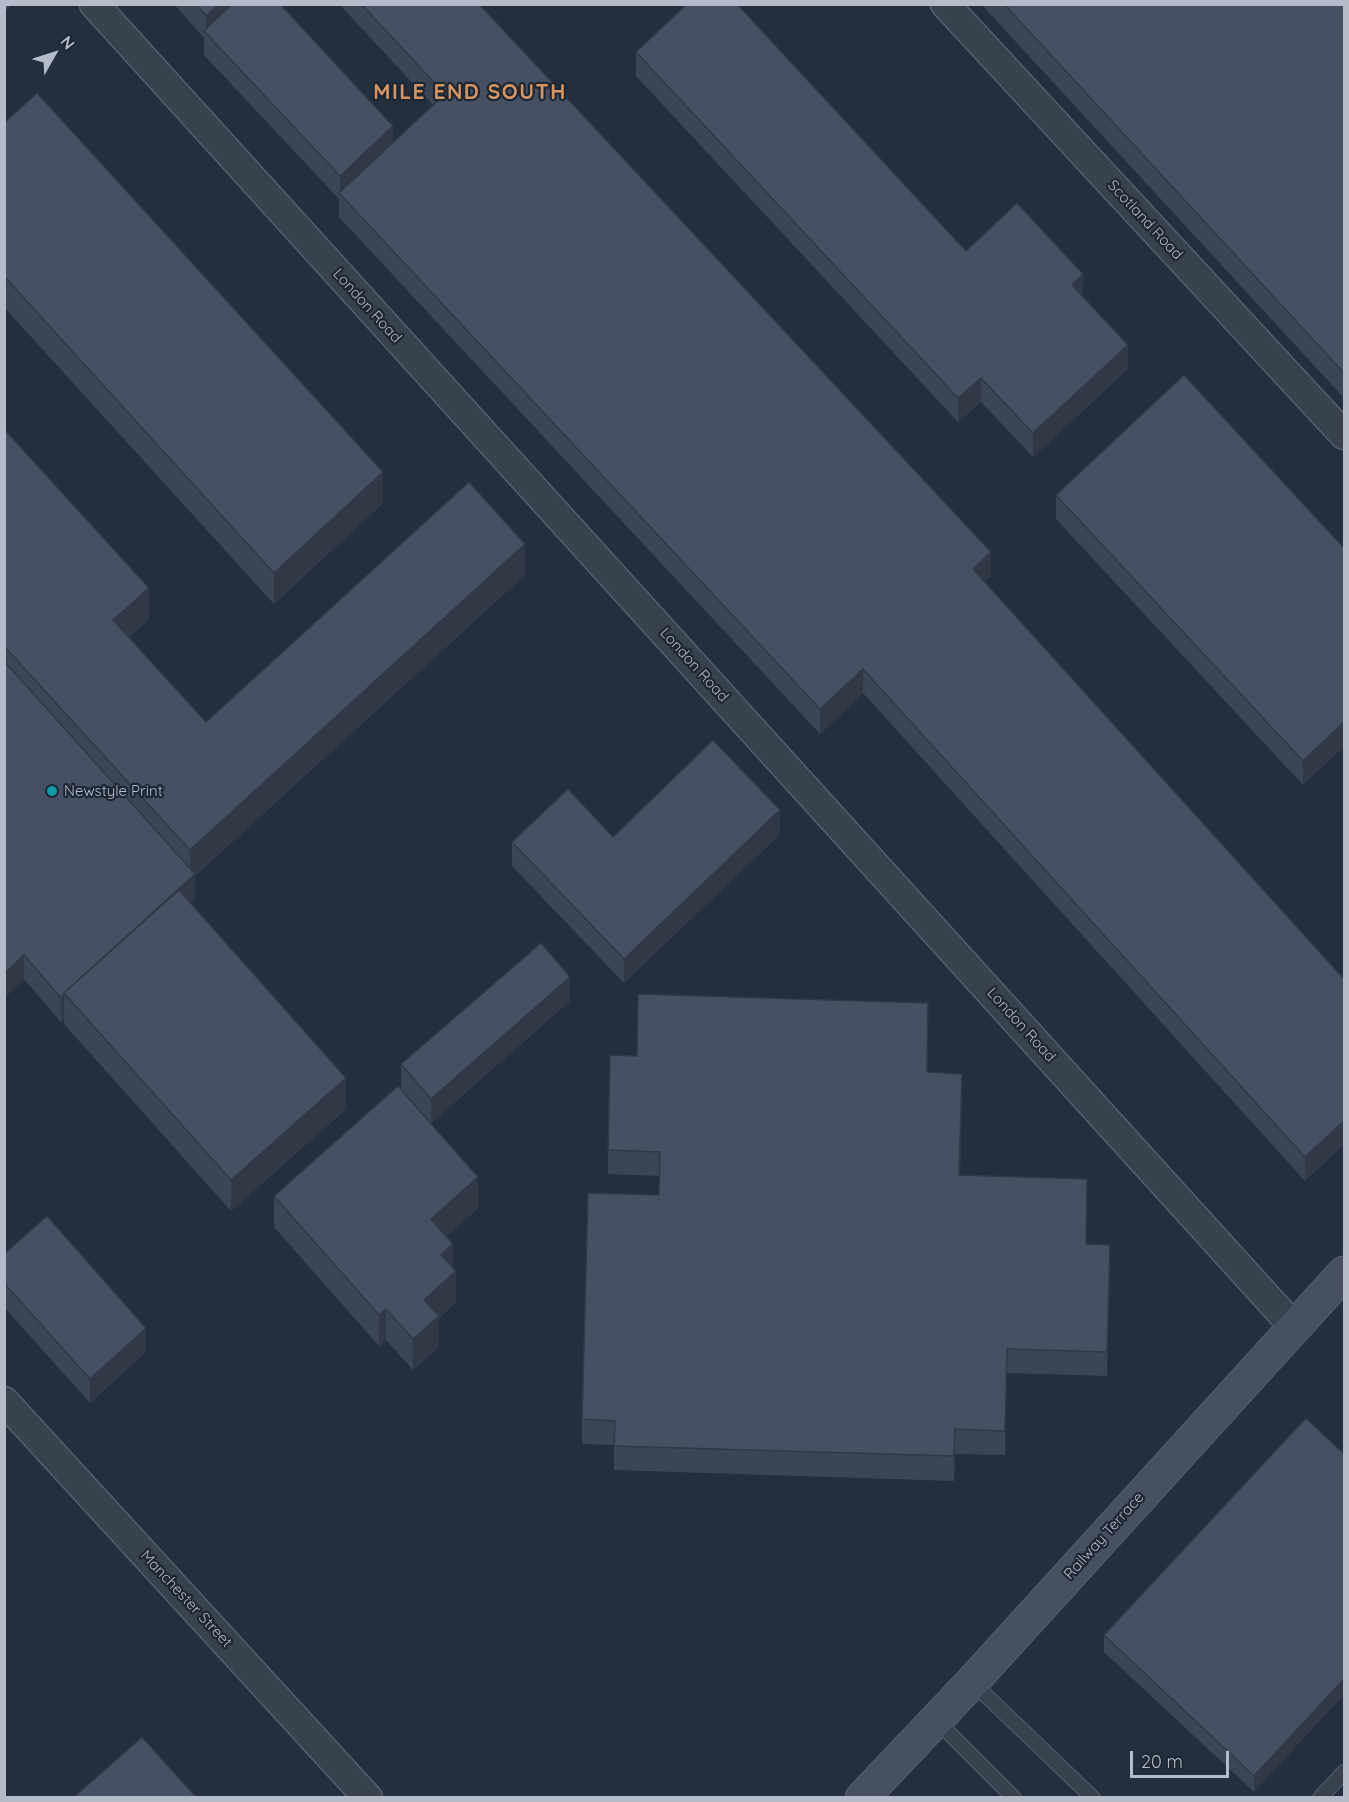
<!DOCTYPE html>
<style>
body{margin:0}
#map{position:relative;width:1349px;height:1802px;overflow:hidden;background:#242f3e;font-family:Quicksand,sans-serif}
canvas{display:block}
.frame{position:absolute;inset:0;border:6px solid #b4bcc9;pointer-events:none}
.north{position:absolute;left:24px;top:24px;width:60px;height:60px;-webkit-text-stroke:4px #1d2633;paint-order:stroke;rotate:51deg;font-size:16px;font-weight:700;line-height:24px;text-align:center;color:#b4bcc9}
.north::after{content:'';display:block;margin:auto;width:21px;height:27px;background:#b4bcc9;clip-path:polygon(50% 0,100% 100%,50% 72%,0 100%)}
.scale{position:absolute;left:1130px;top:1751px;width:99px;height:27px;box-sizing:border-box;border:3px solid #b4bcc9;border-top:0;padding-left:8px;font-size:18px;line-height:21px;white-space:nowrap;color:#b4bcc9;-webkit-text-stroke:4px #1d2633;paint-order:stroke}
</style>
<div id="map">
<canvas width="1349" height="1802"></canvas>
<div class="frame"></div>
<div class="north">N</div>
<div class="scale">20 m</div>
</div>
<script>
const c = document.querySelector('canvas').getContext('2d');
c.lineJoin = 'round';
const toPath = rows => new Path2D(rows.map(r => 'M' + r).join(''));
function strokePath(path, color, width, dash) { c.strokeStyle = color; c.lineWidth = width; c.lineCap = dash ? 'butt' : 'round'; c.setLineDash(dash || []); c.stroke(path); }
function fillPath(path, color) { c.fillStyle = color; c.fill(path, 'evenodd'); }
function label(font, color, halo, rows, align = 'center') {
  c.font = font + ' Quicksand,sans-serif'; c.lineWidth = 4.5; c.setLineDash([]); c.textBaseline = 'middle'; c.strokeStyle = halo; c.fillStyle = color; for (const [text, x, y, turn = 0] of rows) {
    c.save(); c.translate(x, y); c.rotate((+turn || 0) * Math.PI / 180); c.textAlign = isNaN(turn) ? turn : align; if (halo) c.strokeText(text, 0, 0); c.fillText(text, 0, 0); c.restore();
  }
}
const stream = toPath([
 [4,5,5,4]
]);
const lane = toPath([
 [972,1682,1093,1798],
 [935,1719,1014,1798],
 [1320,1798,1344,1772]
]);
const street = toPath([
 [94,4,1294,1327],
 [945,4,1344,435],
 [4,1401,368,1798]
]);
const secondary = toPath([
 [862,1798,972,1682,1344,1273]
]);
const wall = toPath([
 [174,4,280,4,393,143,433,105,339,4,479,4,991,576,984,582,1344,979,1305,1181,863,693,820,734,339,217,339,199,204,55,204,38],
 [981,4,1344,4,1344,398],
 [636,52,966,251,1083,297,1128,369,1033,457,981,402,958,422,636,76],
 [4,123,383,503,274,604,4,307],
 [4,429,149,619,129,637,206,722,525,575,195,876,195,898,190,903,346,1109,231,1211,64,1024,64,1019,61,1022,24,979,4,998],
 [1056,495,1344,548,1303,785,1056,519],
 [780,834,624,983,512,866,512,842,613,837],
 [570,1001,431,1123,401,1089,401,1064],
 [928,1027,927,1072,962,1098,960,1175,1087,1203,1086,1244,1110,1269,1107,1376,1007,1373,1005,1455,955,1454,954,1481,614,1470,614,1445,582,1444,582,1419,659,1195,659,1176,608,1174,608,1150,637,1056],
 [274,1196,478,1208,447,1236,453,1268,456,1302,439,1318,439,1347,413,1370,386,1340,379,1346,274,1227],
 [4,1254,146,1352,90,1403,4,1307],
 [1344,1454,1254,1792,1104,1652,1104,1635]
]);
const shadedWall = toPath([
 [219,4,245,4,206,33,206,16],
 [393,126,393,150,340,194,340,176],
 [1083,274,1083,298,1072,285],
 [1128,345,1128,369,1033,457,1033,433],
 [981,378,981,402,958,422,958,398],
 [383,472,383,503,274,604,274,573],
 [525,544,525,575,195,876,195,898,76,1007,64,994,190,878,190,850],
 [991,552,991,576,973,593,973,569],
 [149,588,149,619,113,651,113,620],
 [863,669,863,693,820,734,820,709],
 [1344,722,1344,747,1303,785,1303,761],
 [780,810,780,834,624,983,624,959],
 [24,955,24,979,4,998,4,974],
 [570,977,570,1001,431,1123,431,1099],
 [64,995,64,1019,61,1022,61,998],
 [346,1078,346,1109,231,1211,231,1180],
 [1344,1121,1344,1145,1305,1181,1305,1157],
 [478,1177,478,1208,431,1250,431,1219],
 [453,1244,453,1274,456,1271,456,1302,439,1318,439,1347,413,1370,413,1339,424,1300,441,1255],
 [1110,1245,1110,1269,1107,1376,1107,1352],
 [386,1309,386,1340,379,1346,379,1315],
 [146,1328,146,1352,90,1403,90,1379],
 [1007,1349,1007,1373,1005,1455,1005,1431],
 [955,1429,955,1454,954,1481,954,1456],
 [1344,1679,1344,1695,1254,1792,1254,1776]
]);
const building = toPath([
 [196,4,219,4,206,16,196,4],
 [232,4,280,4,393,126,340,176,204,31,232,4],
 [361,4,479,4,991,552,973,569,1344,979,1344,1121,1305,1157,863,669,820,709,339,193,445,94,361,4],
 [687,4,737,4,966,251,1017,203,1083,274,1072,285,1128,345,1033,433,981,378,958,398,636,52,687,4],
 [1004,4,1344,4,1344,373,1004,4],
 [37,93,383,472,274,573,4,276,4,123,37,93],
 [1184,375,1344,548,1344,722,1303,761,1056,495,1184,375],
 [4,429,149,588,113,620,206,722,469,482,525,544,190,850,4,646,4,429],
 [4,661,195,874,64,993,64,994,61,998,24,955,4,974,4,661],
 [713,740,780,810,624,959,512,842,568,789,613,837,713,740],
 [179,890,346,1078,231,1180,64,993,179,890],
 [541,943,570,977,431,1099,401,1064,541,943],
 [638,994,928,1003,927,1072,962,1074,959,1175,1087,1179,1086,1244,1110,1245,1107,1352,1007,1349,1005,1431,955,1429,954,1456,614,1446,615,1421,582,1419,588,1193,659,1195,660,1152,608,1150,610,1055,637,1056,638,994],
 [398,1086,478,1177,431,1219,453,1244,441,1255,456,1271,424,1300,439,1316,413,1339,386,1309,379,1315,274,1196,398,1086],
 [47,1216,146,1328,90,1379,4,1283,4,1254,47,1216],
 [1306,1418,1344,1454,1344,1679,1254,1776,1104,1635,1306,1418],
 [142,1737,196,1797,74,1797,142,1737]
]);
const markers = [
 [52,791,6,"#0f9aa8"]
];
const streetNames = [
 ["Scotland Road",1145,220,47],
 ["London Road",367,306,48],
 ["London Road",694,665,48],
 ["London Road",1021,1025,48],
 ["Railway Terrace",1104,1536,-48],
 ["Manchester Street",186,1599,47]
];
const poiNames = [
 ["Newstyle Print",64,791]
];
const districtNames = [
 ["MILE END SOUTH",470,93]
];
strokePath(stream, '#394c67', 10);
strokePath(lane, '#565f6c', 16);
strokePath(street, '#565f6c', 31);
strokePath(secondary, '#565f6c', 35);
strokePath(lane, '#38414e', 14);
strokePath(street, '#38414e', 28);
strokePath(secondary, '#465061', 33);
fillPath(wall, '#3b4654');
fillPath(shadedWall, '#303945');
fillPath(building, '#455162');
strokePath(building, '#303945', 1.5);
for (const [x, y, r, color] of markers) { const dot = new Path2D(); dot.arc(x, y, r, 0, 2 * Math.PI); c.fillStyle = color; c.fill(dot); strokePath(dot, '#1d2633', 2); }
label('15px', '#b4bcc9', '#1d2633', streetNames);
label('15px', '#b4bcc9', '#1d2633', poiNames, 'left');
c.letterSpacing = '1.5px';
label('bold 21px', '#d59563', '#1d2633', districtNames);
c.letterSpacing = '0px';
</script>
